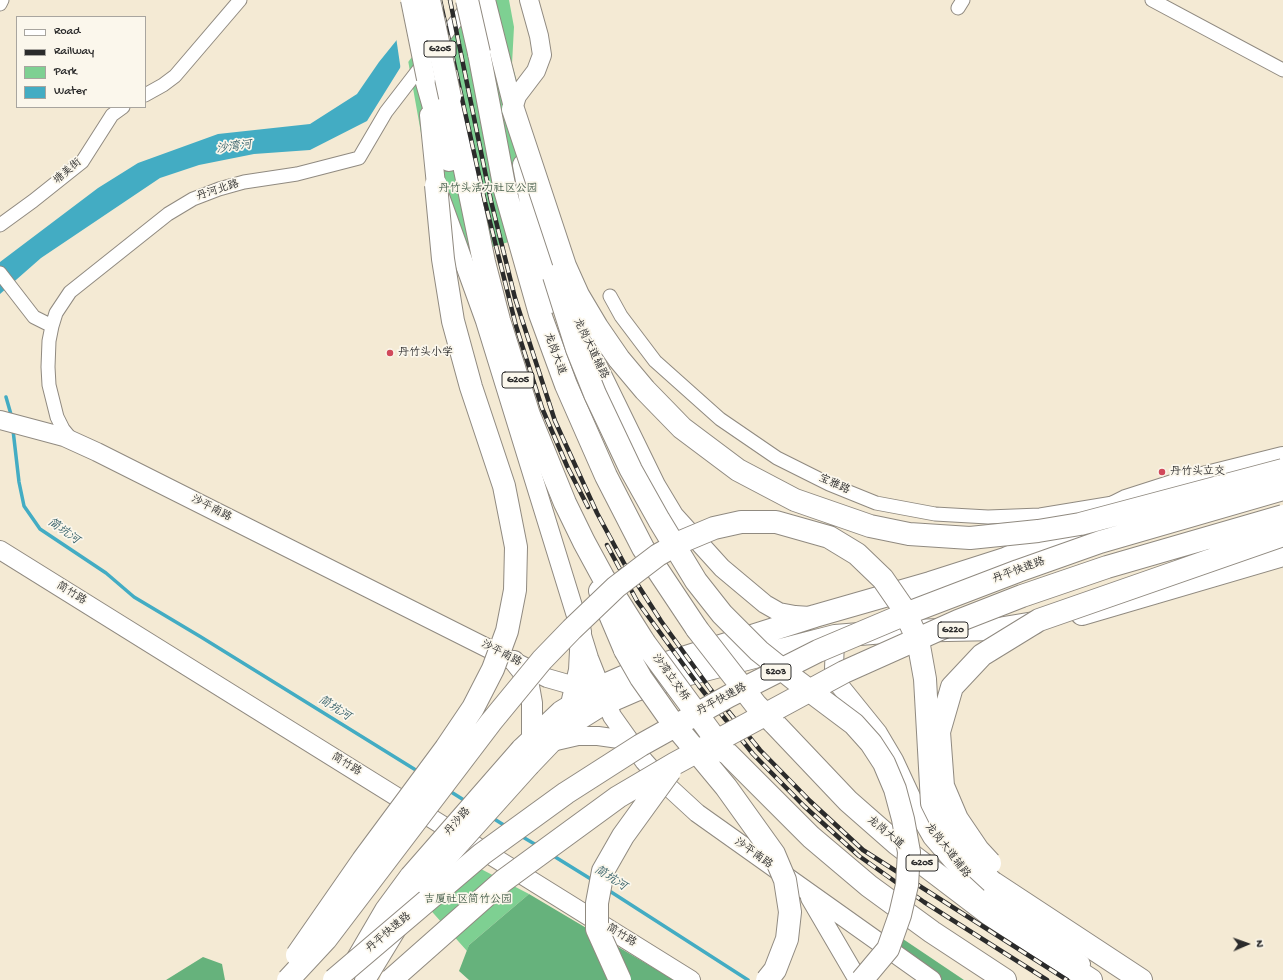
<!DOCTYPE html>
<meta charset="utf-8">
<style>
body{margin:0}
#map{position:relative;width:1283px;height:980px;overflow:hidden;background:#f4ead4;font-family:"Gochi Hand",sans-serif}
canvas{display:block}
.legend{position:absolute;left:16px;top:16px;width:130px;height:92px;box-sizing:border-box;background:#fbf7ec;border:1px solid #a8a59f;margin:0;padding:5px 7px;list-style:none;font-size:12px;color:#2b2b2b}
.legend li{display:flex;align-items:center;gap:8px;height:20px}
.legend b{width:20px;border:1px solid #a8a59f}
.north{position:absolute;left:1227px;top:924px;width:40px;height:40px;-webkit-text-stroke:3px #fbf7ec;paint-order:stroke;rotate:88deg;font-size:11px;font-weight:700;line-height:16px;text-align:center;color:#2b2b2b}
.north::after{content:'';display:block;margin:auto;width:14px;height:18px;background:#2b2b2b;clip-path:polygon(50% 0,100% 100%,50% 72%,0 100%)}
</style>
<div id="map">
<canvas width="1283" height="980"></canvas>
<ul class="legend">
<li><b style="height:5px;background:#fff"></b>Road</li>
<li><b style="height:5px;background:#2b2b2b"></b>Railway</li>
<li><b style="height:11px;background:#7ed092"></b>Park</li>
<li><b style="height:11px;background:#43acc3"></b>Water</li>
</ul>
<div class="north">N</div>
</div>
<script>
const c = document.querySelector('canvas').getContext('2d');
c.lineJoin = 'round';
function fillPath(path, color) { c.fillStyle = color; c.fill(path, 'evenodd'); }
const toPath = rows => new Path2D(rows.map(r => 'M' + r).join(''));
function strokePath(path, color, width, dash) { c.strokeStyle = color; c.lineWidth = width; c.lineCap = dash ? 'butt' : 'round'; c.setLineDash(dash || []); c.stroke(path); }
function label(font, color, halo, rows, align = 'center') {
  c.font = font + ' "Gochi Hand","LXGW WenKai TC",sans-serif'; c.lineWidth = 3.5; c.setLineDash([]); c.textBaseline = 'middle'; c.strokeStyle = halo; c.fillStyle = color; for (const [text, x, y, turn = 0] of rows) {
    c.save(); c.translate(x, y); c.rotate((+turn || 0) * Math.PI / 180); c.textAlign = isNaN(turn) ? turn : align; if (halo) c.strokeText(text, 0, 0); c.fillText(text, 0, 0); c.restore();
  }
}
const green = toPath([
 [474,0,509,0,514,27,512,64,557,227,444,262,406,49,453,21],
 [456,856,529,894,469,945,467,951,418,896]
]);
const forest = toPath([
 [529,894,674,980,469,980,459,971,469,945],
 [903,939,964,980,941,980,897,948],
 [203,957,222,964,225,980,166,980]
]);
const water = toPath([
 [429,0,400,68,367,121,310,150,254,154,199,165,160,178,41,258,0,294,0,262,98,188,138,163,218,134,310,124,357,94,379,62]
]);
const pier = toPath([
 [426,0,457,0,401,71,396,37]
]);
const stream = toPath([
 [6,397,12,418],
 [13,430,19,482,24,506,40,529,106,573,134,597,201,637,419,772],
 [448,790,467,802],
 [491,817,507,827],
 [521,836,538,846],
 [552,855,594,881],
 [608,890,748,980]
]);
const street = toPath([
 [1152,0,1283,70],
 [0,4,2,0],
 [958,8,963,0],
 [145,95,163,85,175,76,240,0],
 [0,225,33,201,82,162,112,115,123,107],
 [0,273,34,317,52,326],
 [610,296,621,316,655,361,720,419,777,458,829,484,876,503,935,514,988,517,1040,515,1113,503],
 [72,440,63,429,57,417,49,385,48,367,49,341,52,326,56,313,70,292,168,214,193,199,219,189,244,182,297,174,359,158,386,112,470,3]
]);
const secondary = toPath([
 [486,0,517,123],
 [513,109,517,96,536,71,542,55,539,36,529,0],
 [429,115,436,185,485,321,589,658,612,716,644,761,660,779,697,813,932,980],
 [576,321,656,485,674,515,722,568,765,604,779,612,795,615,810,616],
 [0,420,64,437,97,452,547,678,568,684,589,686],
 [0,550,691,980],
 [835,636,834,670,840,686,878,733,894,760,920,816,932,837,970,881,1081,964],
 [552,742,578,736,598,736,619,739,634,748],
 [810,898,858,980]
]);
const primary = toPath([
 [514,661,522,671,529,686,532,703,532,738],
 [571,704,579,670,581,631],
 [521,749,561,711,600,687],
 [530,765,552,742,574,723,606,703],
 [357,958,385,910,410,876],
 [365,980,424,883]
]);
const highway = toPath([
 [479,53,505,190,540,314,566,385,606,476,643,548,697,629],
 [426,79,449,160],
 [450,97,484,262,499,320,529,415,565,503,584,542,603,577,644,642],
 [524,165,550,302],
 [1106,511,1126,501,1179,484,1283,458],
 [600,591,625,650],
 [1082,614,1283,555],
 [600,687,623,677,815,616,930,583,1005,559,1074,528],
 [606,703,636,690,689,674,835,636,897,631,998,629,1034,623],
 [773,722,848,801,897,844,989,914,1091,980],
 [726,752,811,837,869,886,932,932,1005,980],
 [992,882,1141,980]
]);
const rail = toPath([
 [440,0,485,202,516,326,542,408,567,466,588,507],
 [450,0,491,201,515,298,555,421,597,513,625,565,661,621,711,690,760,750,810,801,863,850,1067,980],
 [607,545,637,601,699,686,753,754,804,806,859,856,924,902,1047,980]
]);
const secondaryBridge = toPath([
 [410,0,426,79]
]);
const primaryBridge = toPath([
 [410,876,521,749],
 [424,883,530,765]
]);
const highwayBridge = toPath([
 [429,0,450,97],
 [467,0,479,53],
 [513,109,565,266,578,295,597,327,619,359,645,390,682,428,738,470,795,500,870,526,909,534,970,538,1038,531,1080,524,1283,470],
 [554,276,577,349,595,394,631,470,659,520,696,581,722,614,759,651,794,679,854,724,871,743,884,763,895,789,903,819,909,852,907,885,900,915,888,949,862,980],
 [697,629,756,705,773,722],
 [644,642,725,752],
 [625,650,641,678,672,722,726,787,774,854,785,880,790,912,787,939,775,970,767,980],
 [990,863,978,850,957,819,943,786,939,732,952,687,982,655,1039,620,1283,535],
 [297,955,363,860,446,748,473,708,493,669,507,631,515,590,516,547,504,486,471,387,453,321,443,259,436,185],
 [288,980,326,939,491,722,542,660,572,629,616,587,658,555,683,541,714,528,741,522,776,522,829,537,857,554,883,579,903,608,918,640,925,679,932,803,949,837,966,858,992,882],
 [334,980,482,854,566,793,641,745,729,696,818,651,908,613,1018,571,1100,542,1283,489],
 [391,980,503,881,618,797,674,764,844,672,958,621,1022,596,1107,567,1283,516],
 [620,980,597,929,597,903,603,871,623,836,670,771]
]);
const markers = [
 [390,353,4,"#d1495b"],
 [1162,472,4,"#d1495b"]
];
const shields = [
 [440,49,32],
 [518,380,32],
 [953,630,30],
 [776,672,30],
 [922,863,32]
];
const shieldNames = [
 ["G205",440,49],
 ["G205",518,380],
 ["G220",953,630],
 ["S203",776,672],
 ["G205",922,863]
];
const streetNames = [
 ["塘美街",68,172,-41],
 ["丹河北路",218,191,-18],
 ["龙岗大道辅路",590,349,64],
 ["龙岗大道",554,354,70],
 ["宝雅路",834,485,24],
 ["沙平南路",211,509,27],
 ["丹平快速路",1019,571,-20],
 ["简竹路",71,594,32],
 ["沙平南路",501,654,27],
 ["沙湾立交桥",670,678,54],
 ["丹平快速路",722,700,-28],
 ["简竹路",346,765,32],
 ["丹沙路",458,822,-49],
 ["龙岗大道",885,833,40],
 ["龙岗大道辅路",947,851,52],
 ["沙平南路",753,854,35],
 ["丹平快速路",389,933,-40],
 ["简竹路",621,936,32]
];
const parkNames = [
 ["丹竹头活力社区公园",488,189],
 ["吉厦社区简竹公园",468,900]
];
const poiNames = [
 ["丹竹头小学",398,353],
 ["丹竹头立交",1170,472]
];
const waterNames = [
 ["沙湾河",234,148,-8],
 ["简坑河",63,532,35],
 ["简坑河",334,709,32],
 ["简坑河",610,879,32]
];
fillPath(green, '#7ed092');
fillPath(forest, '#66b27c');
fillPath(water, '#43acc3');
fillPath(pier, '#f4ead4');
strokePath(stream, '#43acc3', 3.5);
strokePath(street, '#908a80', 15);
strokePath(secondary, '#908a80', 20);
strokePath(primary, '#908a80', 22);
strokePath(highway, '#908a80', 24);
strokePath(street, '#fff', 13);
strokePath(secondary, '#fff', 18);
strokePath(primary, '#fff', 20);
strokePath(highway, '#fff', 22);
strokePath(rail, '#2b2b2b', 4.5);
strokePath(rail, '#fbf7ec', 3, [9]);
strokePath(secondaryBridge, '#908a80', 20, []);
strokePath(primaryBridge, '#908a80', 22, []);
strokePath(highwayBridge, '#908a80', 24, []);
strokePath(secondaryBridge, '#fff', 18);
strokePath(primaryBridge, '#fff', 20);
strokePath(highwayBridge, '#fff', 22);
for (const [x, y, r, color] of markers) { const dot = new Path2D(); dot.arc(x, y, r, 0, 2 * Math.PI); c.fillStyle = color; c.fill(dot); strokePath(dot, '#fbf7ec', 1.5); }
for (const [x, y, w] of shields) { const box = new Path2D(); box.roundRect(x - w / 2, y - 8, w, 16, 3); c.fillStyle = '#fbf7ec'; c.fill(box); strokePath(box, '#2b2b2b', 1); }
label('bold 10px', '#2b2b2b', null, shieldNames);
label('11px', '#2b2b2b', '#fbf7ec', streetNames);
label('11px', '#445d4a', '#fbf7ec', parkNames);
label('11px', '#2b2b2b', '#fbf7ec', poiNames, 'left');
label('italic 12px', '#355f68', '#fbf7ec', waterNames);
</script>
